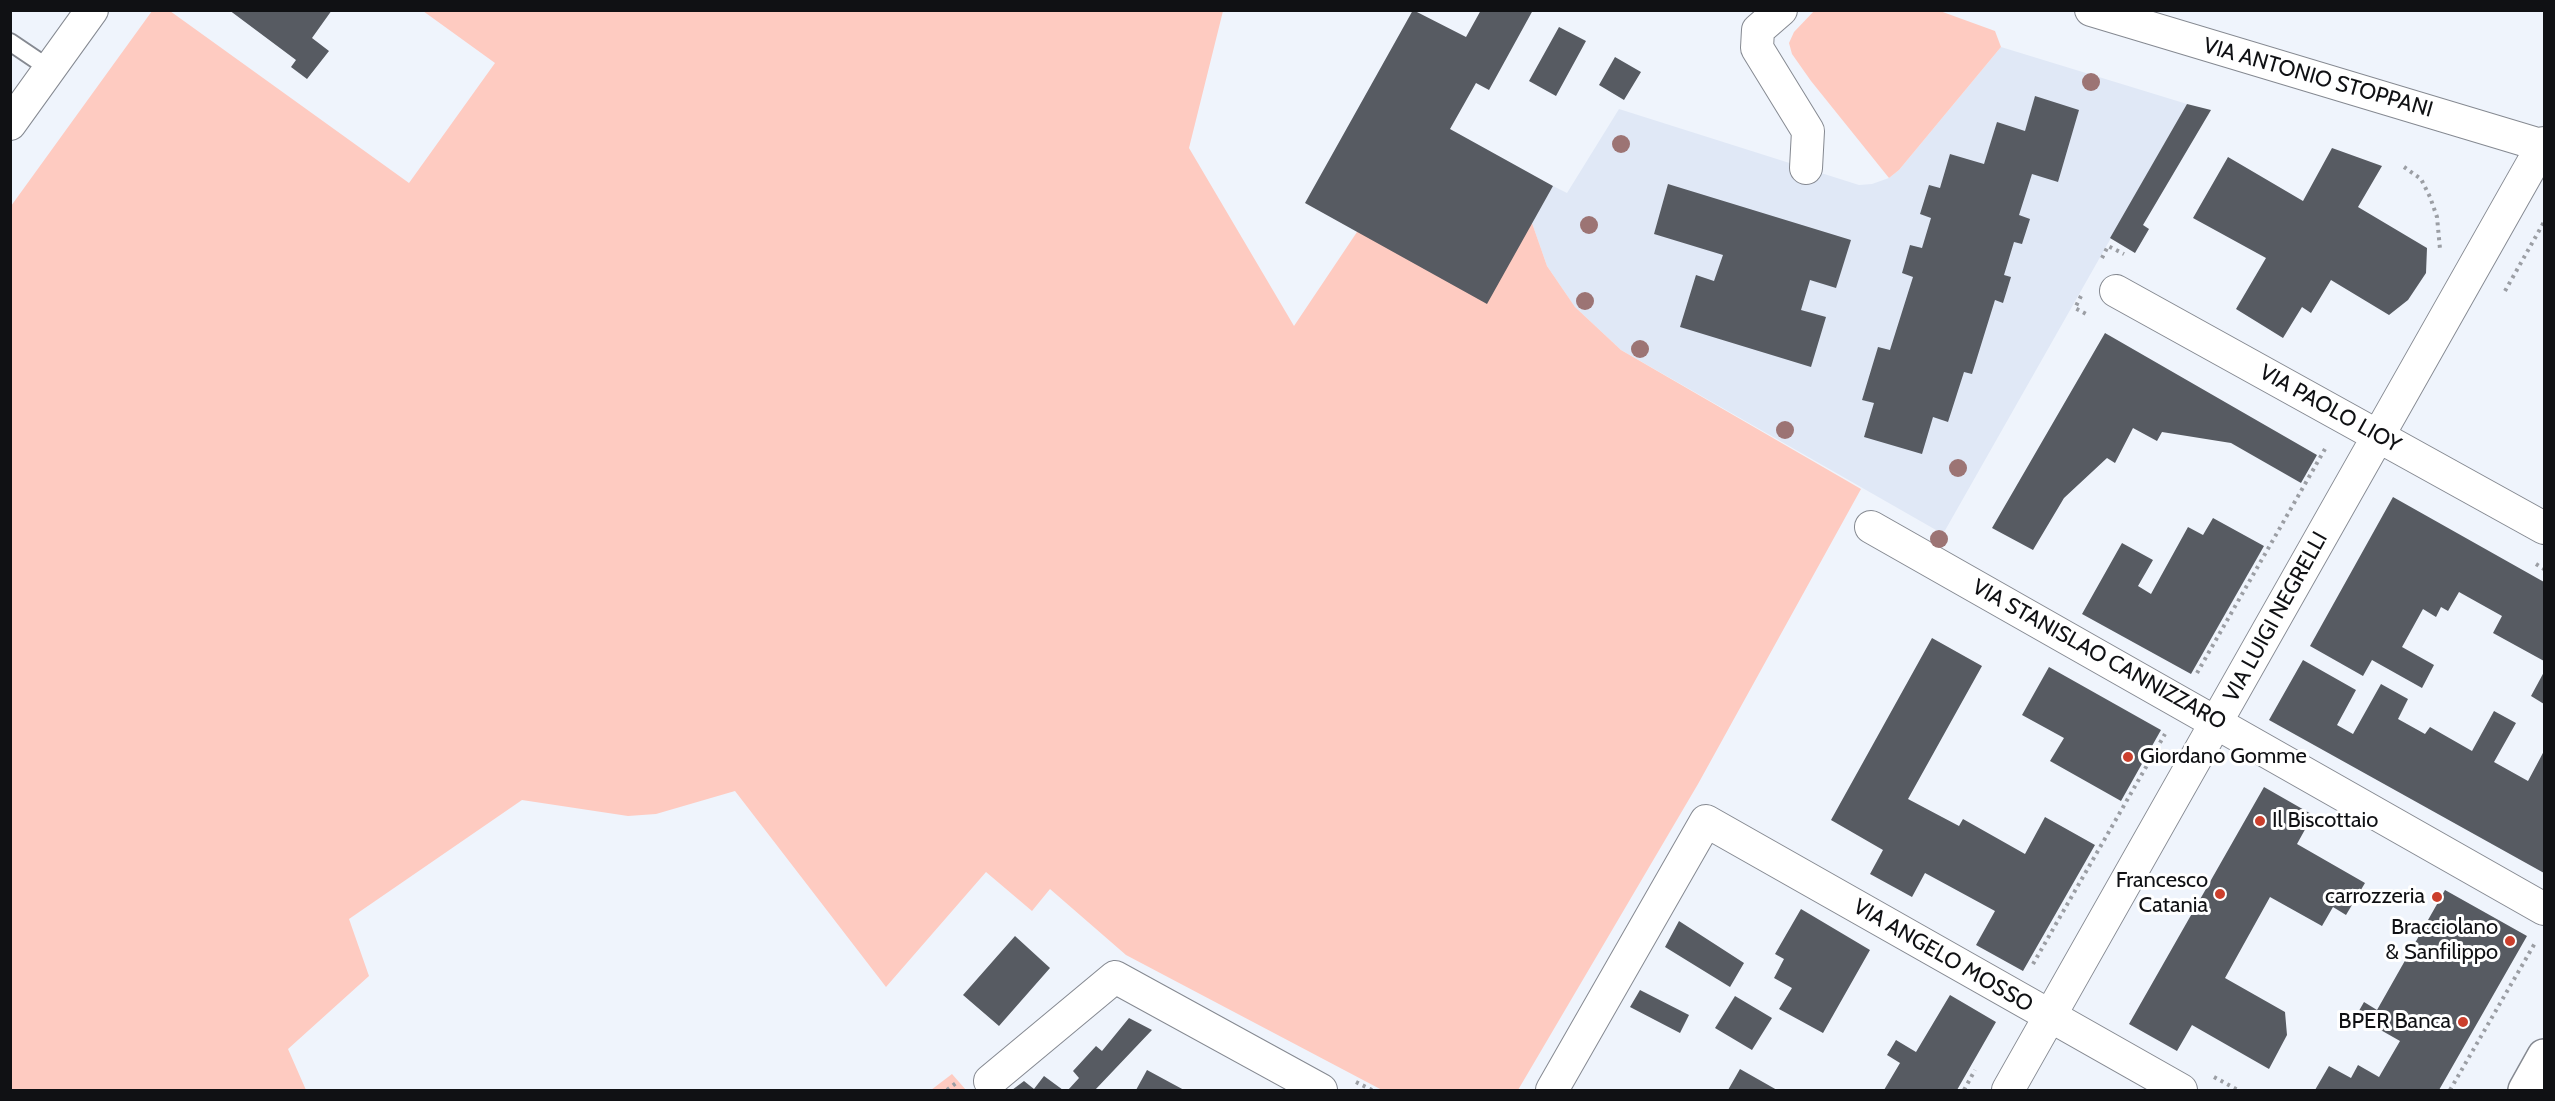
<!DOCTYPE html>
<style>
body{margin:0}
#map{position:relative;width:2555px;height:1101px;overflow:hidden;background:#eff4fc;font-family:Cabin,sans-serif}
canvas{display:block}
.frame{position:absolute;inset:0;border:12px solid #101114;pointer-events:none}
</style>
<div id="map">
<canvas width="2555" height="1101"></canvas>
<div class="frame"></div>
</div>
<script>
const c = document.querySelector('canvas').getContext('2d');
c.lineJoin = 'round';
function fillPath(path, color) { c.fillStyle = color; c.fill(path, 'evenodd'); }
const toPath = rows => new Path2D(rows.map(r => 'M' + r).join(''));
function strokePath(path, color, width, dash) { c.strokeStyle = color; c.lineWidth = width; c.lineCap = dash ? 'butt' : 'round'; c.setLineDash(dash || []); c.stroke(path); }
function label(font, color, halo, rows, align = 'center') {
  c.font = font + ' Cabin,sans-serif'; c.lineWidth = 6; c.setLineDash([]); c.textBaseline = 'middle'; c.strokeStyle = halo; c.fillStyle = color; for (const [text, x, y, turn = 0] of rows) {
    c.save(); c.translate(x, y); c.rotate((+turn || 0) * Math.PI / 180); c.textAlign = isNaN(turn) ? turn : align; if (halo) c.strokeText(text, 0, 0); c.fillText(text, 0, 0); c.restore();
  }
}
const built = toPath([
 [2001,47,2187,104,1943,534,1621,350,1575,307,1547,266,1532,223,1553,186,1567,193,1619,109,1859,185,1872,184,1889,178,1899,170]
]);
const green = toPath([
 [152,11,170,11,409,183,495,63,423,11,1223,11,1189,148,1294,326,1357,232,1532,223,1547,266,1575,307,1621,350,1861,489,1698,784,1518,1090,1382,1090,1126,955,1050,889,1032,911,986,872,886,987,735,791,656,814,628,816,522,800,349,919,369,976,288,1049,306,1090,11,1090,11,206],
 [1940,11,1995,31,2001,47,1899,170,1889,178,1811,81,1792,54,1789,43,1794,32,1814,11],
 [952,1074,966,1090,931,1090]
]);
const building = toPath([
 [229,10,332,10,312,38,329,51,307,79,291,67,296,60],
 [1413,10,1466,37,1481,10,1533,10,1489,90,1476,83,1450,129,1553,186,1487,304,1305,203],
 [1559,27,1586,41,1556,96,1529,81],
 [1615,57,1641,72,1624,100,1599,85],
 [2035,96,2079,110,2058,182,2032,174,2019,215,2030,219,2022,244,2014,242,2004,275,2011,277,2003,303,1995,300,1972,374,1964,372,1948,422,1933,417,1922,454,1864,437,1874,403,1862,400,1878,347,1890,350,1913,277,1902,273,1910,245,1922,248,1931,218,1920,214,1929,185,1940,188,1950,154,1984,164,1997,122,2025,131],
 [2187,104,2211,110,2143,225,2149,229,2135,253,2110,238],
 [2332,148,2382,166,2358,207,2427,248,2426,273,2408,300,2389,315,2331,280,2311,313,2302,307,2283,338,2236,309,2266,258,2193,218,2228,157,2303,201],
 [1668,184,1851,240,1836,288,1810,280,1801,310,1826,317,1811,367,1680,327,1696,275,1714,281,1723,255,1654,234],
 [2105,333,2317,455,2301,483,2231,443,2162,432,2157,441,2133,428,2115,463,2107,458,2064,498,2033,550,1992,528],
 [2393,497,2544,582,2544,661,2493,633,2502,616,2459,592,2448,611,2441,607,2436,617,2423,609,2402,647,2434,665,2422,688,2372,660,2363,676,2310,646],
 [2213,518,2264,546,2191,674,2082,614,2122,543,2153,560,2138,586,2151,594,2188,527,2203,535],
 [1932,638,1982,666,1908,799,1959,826,1963,819,2025,854,2045,817,2095,845,2023,971,1976,945,1995,911,1925,873,1912,897,1870,874,1883,850,1831,820],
 [2303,660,2356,690,2337,725,2353,734,2381,684,2408,699,2398,719,2425,734,2430,727,2472,751,2494,711,2516,723,2494,762,2528,781,2544,751,2544,873,2269,720],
 [2049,667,2161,730,2121,801,2050,761,2064,738,2022,715],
 [2544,672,2544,704,2531,696],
 [2264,787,2313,815,2297,844,2365,883,2346,915,2333,907,2322,926,2270,897,2225,978,2285,1012,2287,1035,2269,1069,2192,1025,2177,1051,2129,1024],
 [2445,890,2527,936,2439,1090,2315,1090,2329,1066,2351,1078,2358,1065,2379,1077,2400,1041,2356,1016,2364,1002,2377,1010],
 [1801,909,1870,950,1823,1033,1779,1009,1792,988,1774,978,1784,959,1775,954],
 [1679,921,1744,963,1730,987,1665,947],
 [1015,936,1050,968,999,1026,963,995],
 [1640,990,1689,1015,1680,1033,1630,1007],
 [1950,995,1996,1022,1957,1090,1884,1090,1900,1063,1887,1055,1896,1040,1916,1052],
 [1735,996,1772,1018,1752,1050,1715,1028],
 [1129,1018,1152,1030,1095,1090,1068,1090,1079,1078,1073,1071,1096,1046,1102,1051],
 [1740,1069,1777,1090,1728,1090],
 [1147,1070,1184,1090,1136,1090],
 [1044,1076,1063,1090,1012,1090,1024,1081,1034,1089]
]);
const path = toPath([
 [2404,167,2421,179,2430,197,2437,217,2440,249],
 [2102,258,2108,246,2124,254],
 [2505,291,2544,222],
 [2081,296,2075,308,2088,315],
 [2536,564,2544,569],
 [2197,673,2325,449],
 [2033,964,2165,734],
 [2214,1077,2238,1090],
 [1356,1082,1372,1090],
 [947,1090,956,1083],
 [1964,1090,1975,1070],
 [2450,1090,2535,943]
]);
const lane = toPath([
 [10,42,50,69]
]);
const street = toPath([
 [1781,10,1758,30,1757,48,1808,131,1806,168],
 [2091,10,2544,146],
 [10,124,92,10],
 [2116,291,2544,528],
 [1871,527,2544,909],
 [990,1081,1115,977,1321,1090],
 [1552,1090,1706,821,2181,1090],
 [2008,1090,2544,143]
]);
const primary = toPath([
 [2525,1090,2544,1056]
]);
const trees = [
 [2091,82],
 [1621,144],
 [1589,225],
 [1585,301],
 [1640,349],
 [1785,430],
 [1958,468],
 [1939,539]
];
const markers = [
 [2128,757,6,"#cb3f2c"],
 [2260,821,6,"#cb3f2c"],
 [2220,894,6,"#cb3f2c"],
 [2437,897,6,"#cb3f2c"],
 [2510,941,6,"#cb3f2c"],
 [2463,1022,6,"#cb3f2c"]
];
const streetNames = [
 ["VIA ANTONIO STOPPANI",2318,78,16],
 ["VIA PAOLO LIOY",2330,409,29],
 ["VIA LUIGI NEGRELLI",2276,617,-61],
 ["VIA STANISLAO CANNIZZARO",2099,655,29],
 ["VIA ANGELO MOSSO",1943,956,30]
];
const poiNames = [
 ["Giordano Gomme",2140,757,"left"],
 ["Il Biscottaio",2272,821,"left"],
 ["Francesco",2208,881],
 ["Catania",2208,906],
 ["carrozzeria",2425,897],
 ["Bracciolano",2498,928],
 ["& Sanfilippo",2498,953],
 ["BPER Banca",2451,1022]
];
fillPath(built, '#e0e8f6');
fillPath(green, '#fecbc1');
fillPath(building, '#575b62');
strokePath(lane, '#858991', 20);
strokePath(street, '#858991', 34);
strokePath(primary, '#858991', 36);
strokePath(path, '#9b9ea4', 4, [3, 4.5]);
strokePath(lane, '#fff', 16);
strokePath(street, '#fff', 32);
strokePath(primary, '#fff', 33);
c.fillStyle = '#9c7474';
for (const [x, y] of trees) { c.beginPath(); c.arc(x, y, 9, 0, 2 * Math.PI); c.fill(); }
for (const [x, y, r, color] of markers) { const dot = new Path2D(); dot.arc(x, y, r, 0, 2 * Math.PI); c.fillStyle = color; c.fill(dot); strokePath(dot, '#fff', 2); }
label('22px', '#101114', '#fff', streetNames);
label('22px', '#101114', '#fff', poiNames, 'right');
</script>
